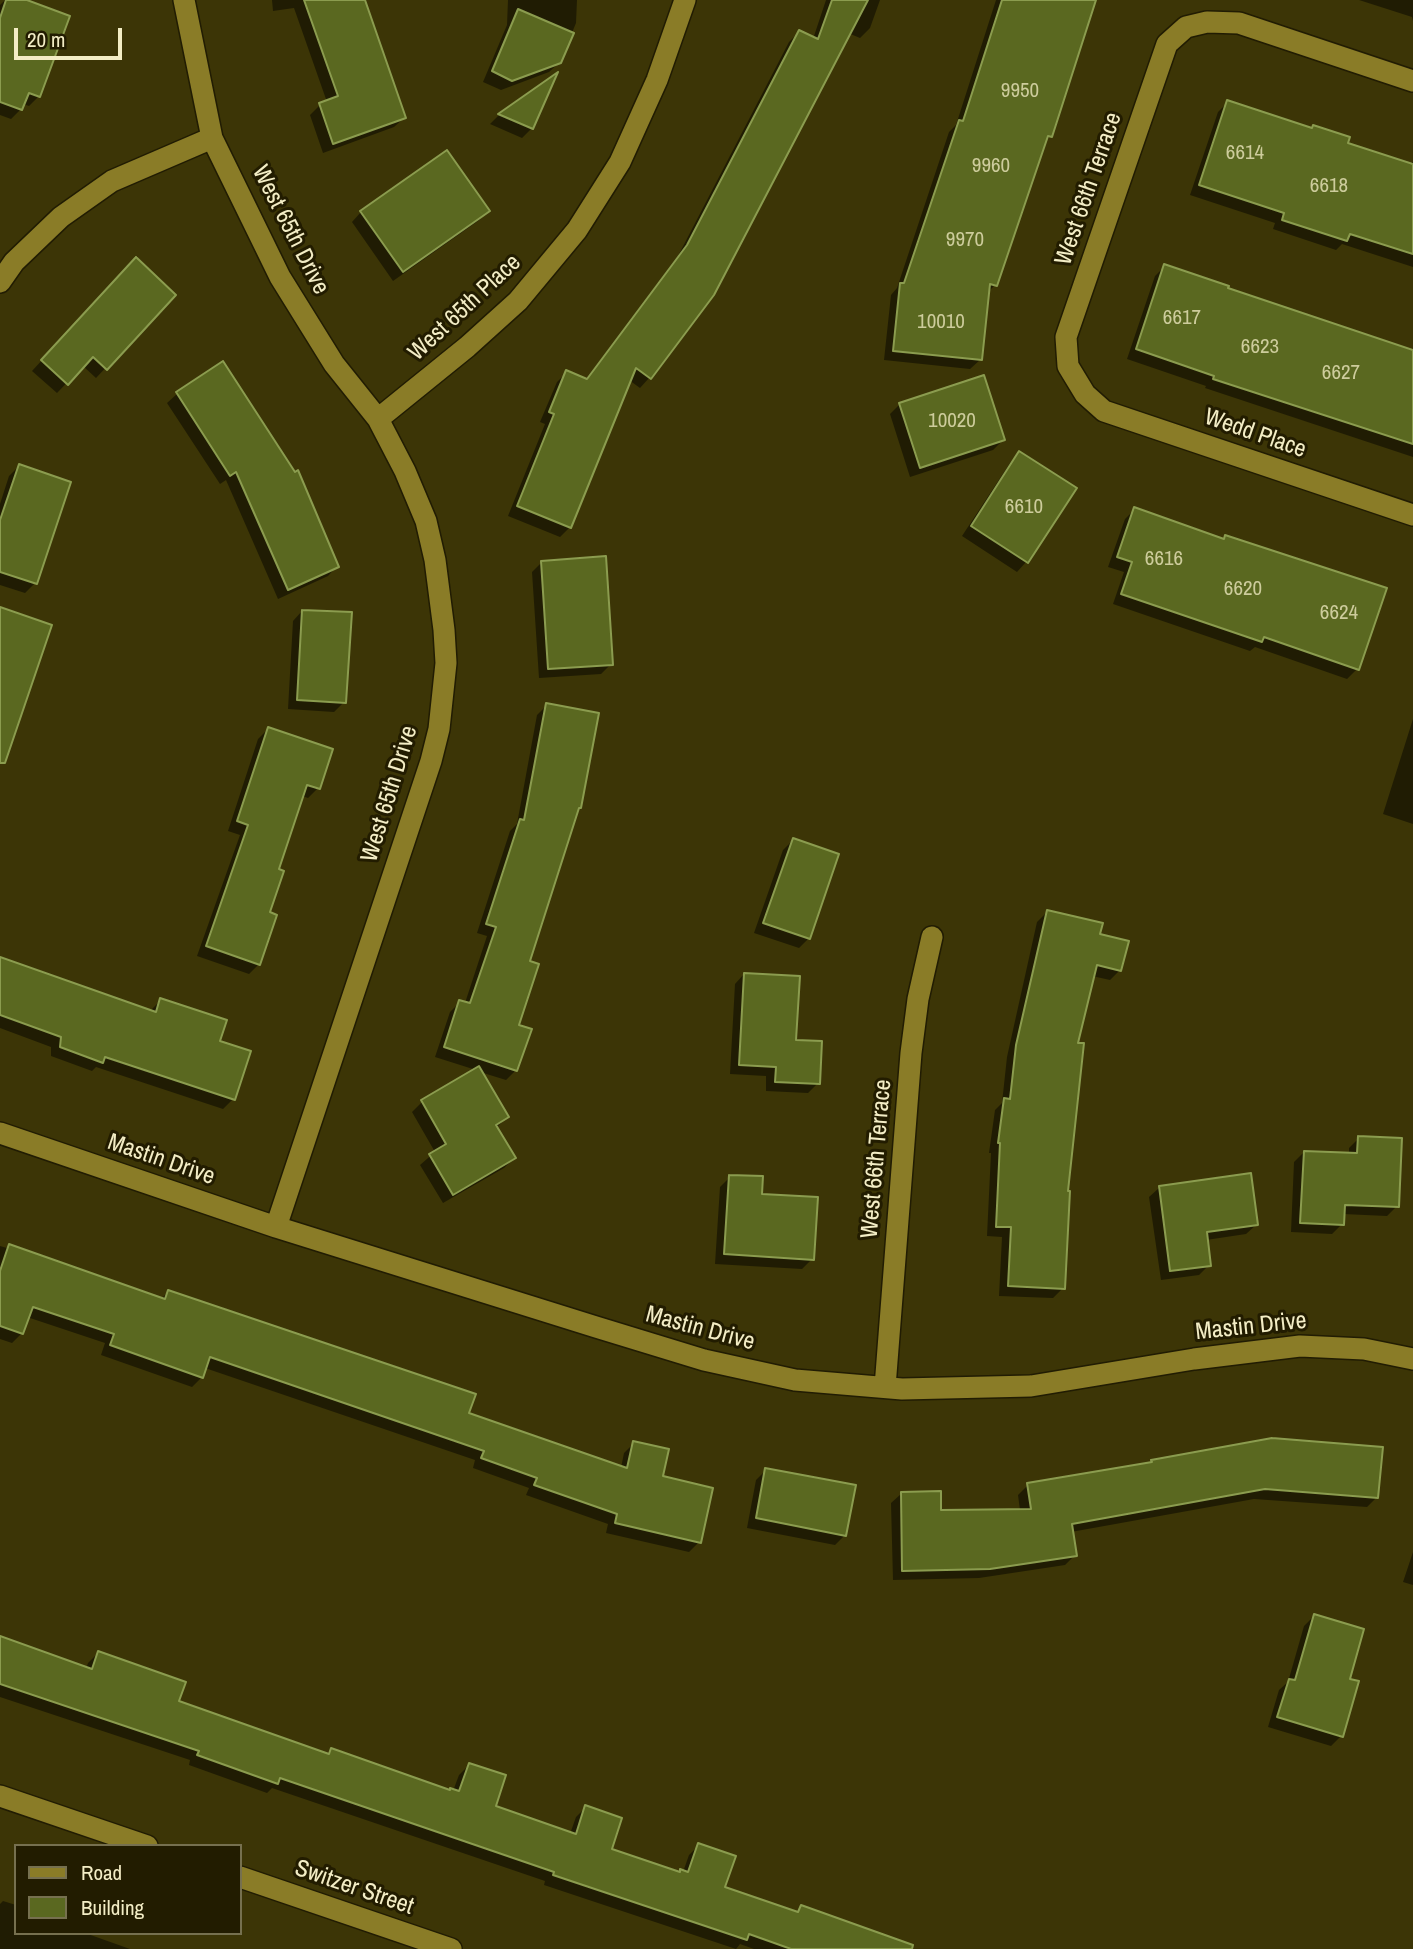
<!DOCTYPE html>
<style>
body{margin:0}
#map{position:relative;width:1413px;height:1949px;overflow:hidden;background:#3c3506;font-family:"Archivo Narrow",sans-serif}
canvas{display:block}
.legend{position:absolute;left:14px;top:1844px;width:228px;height:91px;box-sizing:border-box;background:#221c00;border:2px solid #76704f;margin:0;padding:9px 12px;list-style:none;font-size:21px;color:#f3edc5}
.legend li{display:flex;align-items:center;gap:14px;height:35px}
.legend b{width:35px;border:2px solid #76704f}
.scale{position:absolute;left:14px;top:28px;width:108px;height:32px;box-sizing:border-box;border:4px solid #f3edc5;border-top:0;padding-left:9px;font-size:21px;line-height:24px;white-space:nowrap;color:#f3edc5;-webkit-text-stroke:5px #221c00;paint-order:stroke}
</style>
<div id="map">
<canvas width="1413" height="1949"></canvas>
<ul class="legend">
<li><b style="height:9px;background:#8a7c27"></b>Road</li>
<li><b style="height:19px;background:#5a6820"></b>Building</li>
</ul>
<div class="scale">20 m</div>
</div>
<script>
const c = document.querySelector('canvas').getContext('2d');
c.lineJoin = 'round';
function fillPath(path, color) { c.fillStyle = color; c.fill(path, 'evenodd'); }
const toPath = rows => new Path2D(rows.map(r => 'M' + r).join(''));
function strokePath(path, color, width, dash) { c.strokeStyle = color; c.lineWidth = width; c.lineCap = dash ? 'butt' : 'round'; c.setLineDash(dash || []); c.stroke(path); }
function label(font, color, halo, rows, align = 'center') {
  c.font = font + ' "Archivo Narrow",sans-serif'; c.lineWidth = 6; c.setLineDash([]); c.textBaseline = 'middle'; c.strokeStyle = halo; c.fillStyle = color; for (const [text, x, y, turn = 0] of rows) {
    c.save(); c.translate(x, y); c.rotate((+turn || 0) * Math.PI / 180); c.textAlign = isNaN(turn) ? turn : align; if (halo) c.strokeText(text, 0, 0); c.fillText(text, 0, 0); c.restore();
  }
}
const shadow = toPath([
 [5,0,22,0,39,96,29,106,23,104,21,109,11,119,0,115,0,5],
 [272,0,341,0,404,118,394,127,323,153,310,115,320,105,327,102,294,8,273,11],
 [508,0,577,0,576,23,560,62,549,72,501,90,483,82,507,25],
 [826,0,880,0,870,28,860,38,848,33,712,294,649,378,640,388,629,380,570,527,560,537,508,516,545,424,540,422,557,382,567,372,586,380,678,256,789,42,799,32,813,39],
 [996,0,1094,0,1050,136,1043,143,995,285,987,293,980,360,970,369,884,360,891,295,897,288,949,132,956,125],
 [1359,0,1413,0,1413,21,1412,17],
 [554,77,532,128,522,138,490,124,499,115],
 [1228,102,1409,164,1413,162,1413,267,1342,244,1336,250,1273,229,1275,223,1190,195,1218,112],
 [488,211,478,221,393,281,352,222,361,212],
 [1165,266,1413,352,1413,457,1205,388,1206,386,1127,359,1155,276],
 [126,269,174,295,96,378,83,366,57,393,32,371],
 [222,364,337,566,328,576,278,599,226,480,220,484,167,403,177,394],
 [900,404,1003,440,993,450,910,477,890,414],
 [1020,453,1074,488,1026,562,1017,572,962,536,1010,463],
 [19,466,69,483,35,583,25,593,0,585,0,504,9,476],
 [1135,509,1357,669,1347,679,1255,647,1250,651,1113,604,1124,572,1108,567,1125,519],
 [542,562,611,664,601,674,539,678,532,572],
 [302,611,344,702,334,712,288,709,293,621],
 [547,705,576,811,527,962,516,1026,516,1070,506,1080,480,1072,507,1117,496,1128,514,1158,504,1168,443,1203,420,1165,435,1152,412,1112,422,1102,476,1070,435,1057,450,1012,460,1002,465,1003,487,936,477,933,510,831,517,824,537,715],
 [1413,719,1413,824,1383,814],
 [268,729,318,788,308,798,302,796,277,870,259,964,249,974,197,956,240,835,228,831,258,739],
 [793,840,809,938,799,948,754,933,783,850],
 [1047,912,1098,935,1120,970,1110,980,1092,976,1076,1044,1066,1193,1063,1288,1053,1298,999,1296,1002,1237,987,1236,991,1153,989,1153,995,1110,1002,1103,1007,1057,1037,922],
 [0,964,151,1010,161,1000,218,1042,249,1052,233,1099,223,1109,96,1067,92,1071,51,1056,51,1047,0,1028],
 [744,974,794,1042,818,1083,808,1093,766,1091,766,1076,730,1074,735,984],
 [1359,1138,1397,1206,1387,1216,1343,1214,1342,1224,1332,1234,1291,1232,1294,1162,1304,1152,1349,1154,1349,1148],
 [730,1177,760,1196,812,1259,802,1269,715,1264,720,1187],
 [1159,1188,1256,1225,1246,1234,1206,1240,1209,1265,1199,1275,1161,1280,1149,1197],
 [0,1246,7,1248,9,1246,161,1299,168,1292,467,1414,621,1468,624,1453,634,1443,660,1478,699,1542,689,1552,606,1533,608,1524,526,1495,529,1488,473,1468,475,1460,205,1368,202,1377,192,1387,101,1355,105,1343,27,1317,22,1333,12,1343,0,1339],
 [1152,1462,1377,1497,1367,1507,1254,1499,1071,1532,1075,1555,1065,1565,979,1578,893,1580,891,1503,901,1494,940,1512,1020,1510,1018,1495,1028,1485,1149,1464],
 [766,1470,845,1535,835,1545,747,1528,756,1480],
 [1413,1552,1413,1585,1403,1582],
 [1314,1616,1348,1680,1341,1736,1331,1746,1268,1727,1279,1690,1288,1682,1304,1626],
 [0,1638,86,1669,88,1663,98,1653,177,1702,327,1755,332,1750,453,1791,459,1775,469,1765,493,1807,570,1834,576,1817,586,1807,609,1850,679,1873,683,1872,689,1855,699,1845,723,1888,796,1913,801,1907,907,1949,754,1949,740,1944,736,1949,544,1885,545,1881,272,1788,267,1793,189,1765,190,1760,0,1697],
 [3,1901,16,1905,16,1933,85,1933,130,1949,0,1949,0,1904]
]);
const building = toPath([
 [6,0,27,0,70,16,40,97,29,93,22,110,0,102,0,18,6,0],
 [304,0,365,0,406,118,333,144,319,103,338,96,304,0],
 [832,0,868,0,714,295,651,379,636,368,571,528,517,506,554,414,549,412,566,370,587,379,687,245,799,30,818,39,832,0],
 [1002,0,1096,0,1052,137,1048,136,997,286,990,284,982,360,893,351,900,283,904,283,959,120,963,121,1002,0],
 [518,9,574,33,561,63,512,81,492,71,518,9],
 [558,72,533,129,498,114,558,72],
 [1227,100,1312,128,1313,125,1350,137,1348,143,1413,164,1413,254,1350,234,1347,241,1282,220,1284,213,1199,185,1227,100],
 [447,150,490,211,403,272,360,211,447,150],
 [136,257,176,295,107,370,93,357,68,385,41,360,136,257],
 [1164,264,1229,286,1228,288,1413,350,1413,444,1213,379,1214,376,1136,349,1164,264],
 [223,361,295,472,298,470,339,567,288,590,236,472,230,476,176,392,223,361],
 [984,375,1005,440,920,468,899,403,984,375],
 [1019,451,1077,488,1028,563,971,526,1019,451],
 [19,464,71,482,37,584,0,572,0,520,19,464],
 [1134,507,1224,539,1225,535,1387,588,1359,670,1264,637,1262,642,1121,594,1132,562,1117,557,1134,507],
 [606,556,613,665,548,669,541,561,606,556],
 [0,607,52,625,5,763,0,763,0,607],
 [302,610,352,612,346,703,297,700,302,610],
 [546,703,599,713,581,808,579,808,530,961,539,964,519,1025,532,1029,517,1071,444,1047,459,1000,470,1003,496,927,486,924,520,819,524,820,546,703],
 [268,727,333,749,320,789,307,785,279,869,284,871,270,912,277,915,260,965,206,946,248,825,237,821,268,727],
 [793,838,839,854,810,939,763,923,793,838],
 [1047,910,1103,923,1100,934,1129,941,1121,971,1097,965,1078,1043,1084,1043,1068,1191,1070,1191,1065,1289,1008,1286,1011,1227,996,1227,1000,1143,998,1143,1004,1098,1010,1099,1016,1045,1047,910],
 [0,957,156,1012,160,998,227,1020,220,1041,251,1051,235,1100,105,1057,103,1063,60,1047,61,1037,0,1015,0,957],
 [744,973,800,976,796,1040,822,1041,820,1084,775,1082,776,1067,739,1065,744,973],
 [479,1066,509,1117,496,1125,516,1158,453,1195,429,1154,446,1144,421,1100,479,1066],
 [1358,1136,1402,1138,1399,1207,1345,1205,1344,1225,1300,1223,1304,1151,1357,1153,1358,1136],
 [1251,1173,1258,1225,1207,1232,1211,1266,1170,1271,1159,1186,1251,1173],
 [729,1175,763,1176,762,1194,818,1197,814,1260,724,1254,729,1175],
 [9,1244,165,1299,168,1290,476,1394,469,1413,627,1468,633,1441,669,1449,663,1476,713,1488,701,1543,615,1523,617,1514,534,1485,537,1478,481,1458,484,1451,210,1357,203,1378,110,1345,114,1334,33,1307,23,1334,0,1326,0,1271,9,1244],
 [1272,1438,1383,1447,1378,1498,1265,1489,1072,1524,1077,1556,990,1569,902,1571,901,1492,941,1491,941,1510,1031,1509,1027,1483,1152,1462,1151,1460,1272,1438],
 [765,1468,856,1485,846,1536,756,1518,765,1468],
 [1314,1614,1364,1629,1350,1679,1359,1681,1343,1737,1277,1717,1289,1679,1295,1680,1314,1614],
 [0,1636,92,1669,98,1651,186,1682,179,1701,329,1754,331,1748,450,1790,450,1788,459,1791,469,1763,506,1775,496,1806,576,1834,585,1805,622,1818,612,1849,680,1872,680,1869,688,1872,698,1843,736,1856,725,1887,798,1912,801,1905,913,1945,912,1949,791,1949,749,1934,747,1940,553,1875,554,1872,280,1778,278,1784,197,1755,199,1751,0,1684,0,1636]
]);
const minor = toPath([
 [184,0,212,138,280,277,334,364,378,419,405,471,426,521,435,560,444,630,446,663,439,729,431,761,276,1227],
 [1413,81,1239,23,1207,22,1186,27,1167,44,1066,337,1068,366,1085,394,1104,411,1413,515],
 [0,282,14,262,61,217,112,181,212,138],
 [378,419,467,347,518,301,577,230,620,162,657,80,685,0],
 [0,1133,276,1227,596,1327,704,1360,795,1380,902,1389,1031,1386,1194,1359,1300,1346,1364,1349,1413,1359],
 [885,1387,911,1053,918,999,932,937],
 [0,1796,147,1846],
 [240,1877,451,1949]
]);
const numberNames = [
 ["9950",1020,91],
 ["6614",1245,153],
 ["9960",991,166],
 ["6618",1329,186],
 ["9970",965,240],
 ["6617",1182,318],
 ["10010",941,322],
 ["6623",1260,347],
 ["6627",1341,373],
 ["10020",952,421],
 ["6610",1024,507],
 ["6616",1164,559],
 ["6620",1243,589],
 ["6624",1339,613]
];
const streetNames = [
 ["West 66th Terrace",1089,189,-71],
 ["West 65th Drive",290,230,63],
 ["West 65th Place",465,308,-43],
 ["Wedd Place",1255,434,19],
 ["West 65th Drive",390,794,-73],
 ["West 66th Terrace",877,1159,-85],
 ["Mastin Drive",161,1160,19],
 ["Mastin Drive",1251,1327,-6],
 ["Mastin Drive",700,1329,15],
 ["Switzer Street",354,1888,19]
];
fillPath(shadow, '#0007');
fillPath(building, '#5a6820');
strokePath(building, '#8b9c4f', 2);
strokePath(minor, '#211c03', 24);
strokePath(minor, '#8a7c27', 21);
label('21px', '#cdcc9c', null, numberNames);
label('24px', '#f3edc5', '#221c00', streetNames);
</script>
